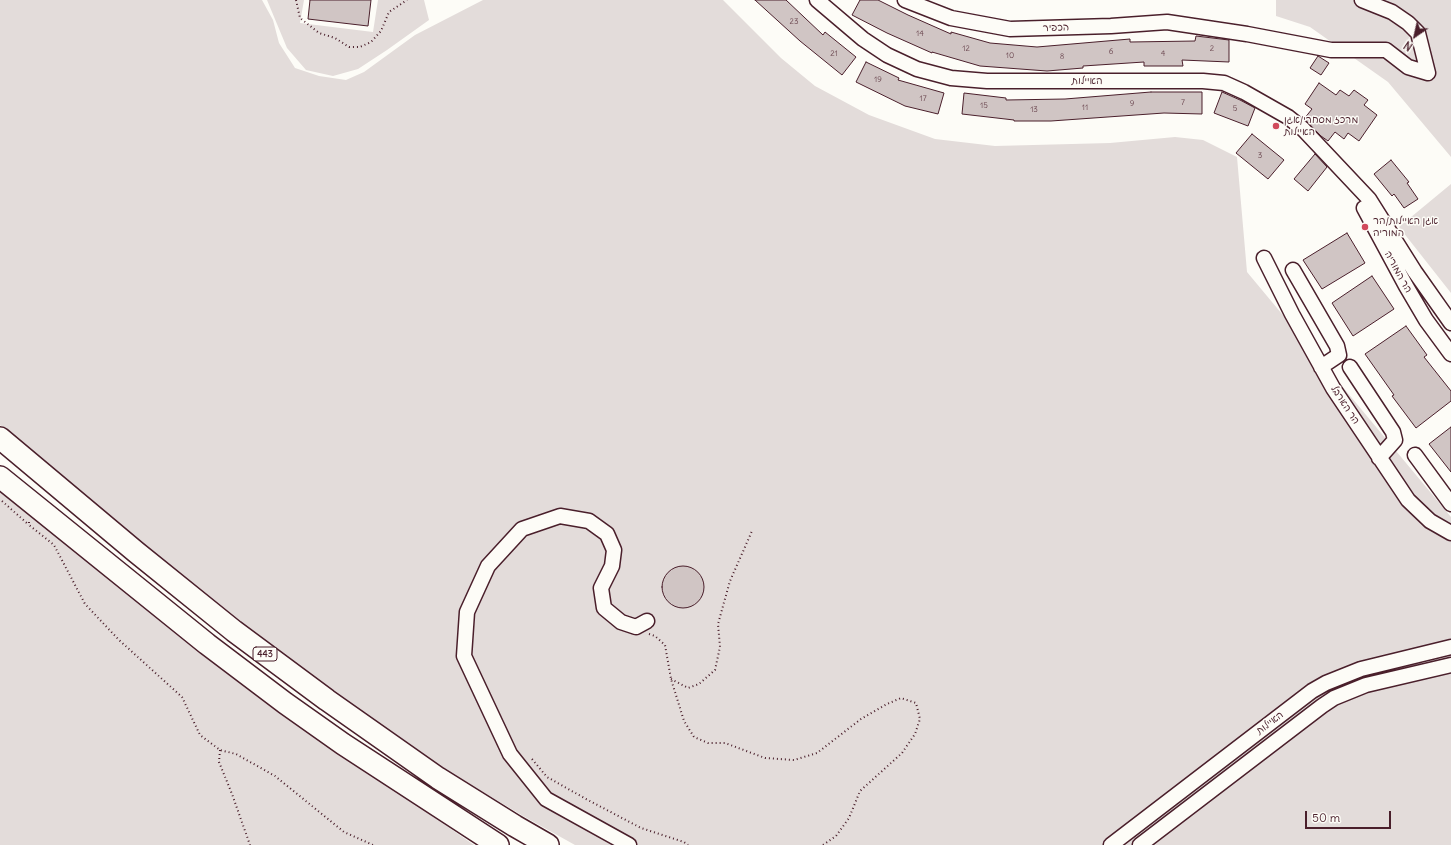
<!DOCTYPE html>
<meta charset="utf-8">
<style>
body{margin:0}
#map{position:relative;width:1451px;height:845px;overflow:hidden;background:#fdfcf7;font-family:Delius,sans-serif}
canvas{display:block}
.north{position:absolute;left:1395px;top:16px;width:40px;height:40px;-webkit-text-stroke:3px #fdfcf7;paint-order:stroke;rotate:214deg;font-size:11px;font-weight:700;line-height:16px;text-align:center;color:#4a1f2b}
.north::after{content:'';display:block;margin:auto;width:14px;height:18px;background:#4a1f2b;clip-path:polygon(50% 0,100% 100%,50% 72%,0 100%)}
.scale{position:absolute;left:1305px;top:811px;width:86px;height:18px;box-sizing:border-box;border:2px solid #4a1f2b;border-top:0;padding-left:5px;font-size:12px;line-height:14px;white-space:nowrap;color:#4a1f2b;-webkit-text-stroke:3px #fdfcf7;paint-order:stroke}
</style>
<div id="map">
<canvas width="1451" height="845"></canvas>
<div class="north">N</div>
<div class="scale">50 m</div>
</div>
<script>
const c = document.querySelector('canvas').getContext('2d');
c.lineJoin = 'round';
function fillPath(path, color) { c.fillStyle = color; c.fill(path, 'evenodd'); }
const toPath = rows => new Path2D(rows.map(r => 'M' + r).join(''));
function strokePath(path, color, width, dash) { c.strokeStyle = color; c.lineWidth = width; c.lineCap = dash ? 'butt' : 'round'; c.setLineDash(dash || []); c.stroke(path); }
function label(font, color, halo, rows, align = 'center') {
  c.font = font + ' Delius,"Playpen Sans Hebrew",sans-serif'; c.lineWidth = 3; c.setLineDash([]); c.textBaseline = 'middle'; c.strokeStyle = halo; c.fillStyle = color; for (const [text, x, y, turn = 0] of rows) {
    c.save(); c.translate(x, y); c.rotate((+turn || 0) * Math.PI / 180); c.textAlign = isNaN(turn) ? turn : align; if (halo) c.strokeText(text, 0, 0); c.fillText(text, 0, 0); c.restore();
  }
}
const green = toPath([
 [0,0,262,0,273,20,279,43,295,68,319,76,346,80,364,72,415,35,483,0,723,0,781,58,815,86,869,115,935,139,995,146,1110,143,1175,137,1203,140,1237,157,1247,272,1451,517,1451,845,575,845,523,816,330,700,0,425],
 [267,0,304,0,300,23,373,32,378,0,424,0,429,20,387,50,358,69,333,76,306,70,287,48],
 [1276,0,1451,0,1451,157,1388,82,1310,27,1276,16],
 [1451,184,1451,293,1399,227],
 [0,492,226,673,474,845,0,845]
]);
const building = toPath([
 [310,0,371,0,368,26,308,19,310,0],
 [755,0,786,0,823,35,825,32,856,57,842,75,800,41,755,0],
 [860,0,878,0,908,15,951,34,951,32,990,43,1037,47,1130,39,1130,42,1195,41,1196,36,1229,40,1229,62,1182,60,1183,66,1144,66,1144,62,1083,66,1083,68,1047,71,980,66,932,52,932,53,887,33,852,15,860,0],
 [1318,56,1329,63,1321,75,1310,68,1318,56],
 [866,62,899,78,898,80,944,93,938,114,905,106,856,82,866,62],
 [1319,83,1336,95,1340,90,1349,96,1354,90,1368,100,1364,105,1377,115,1359,141,1348,133,1344,139,1335,132,1328,141,1321,136,1304,119,1312,109,1305,104,1319,83],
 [1151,92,1202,92,1202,114,1164,113,1051,121,1014,121,1014,120,962,114,964,93,1006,98,1006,100,1065,99,1151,92],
 [1222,92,1240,100,1255,108,1248,126,1214,113,1222,92],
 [1252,134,1284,160,1268,179,1236,153,1252,134],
 [1315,154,1327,167,1308,191,1294,179,1315,154],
 [1391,160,1409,182,1407,183,1418,199,1404,208,1394,194,1392,196,1374,174,1391,160],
 [1347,233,1365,263,1322,289,1303,260,1347,233],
 [1372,276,1394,309,1353,336,1332,303,1372,276],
 [1406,326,1427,355,1424,357,1451,391,1451,401,1416,428,1392,396,1394,395,1365,354,1406,326],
 [1451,427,1451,472,1429,444,1451,427],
 '662 587a21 21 0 1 1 42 0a21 21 0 1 1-42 0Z'
]);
const path = toPath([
 [296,0,300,18,319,33,335,38,349,47,360,47,371,42,381,31,389,12,407,0],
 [2,501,29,525],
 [29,522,29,525,54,545,85,604,119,640,182,697,200,735,220,750,236,754,275,776,344,832,373,845],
 [649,634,655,636,665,645,671,679,684,721,694,737,708,743,725,743,765,758,794,760,817,753,861,719,887,704,901,698,916,703,920,719,915,734,902,753,860,791,849,818,836,836,823,845],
 [671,679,688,688,699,684,715,670,720,647,718,624,730,581,752,531],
 [220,750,219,762,232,794,250,845],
 [532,759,547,777,586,799,641,828,684,842,688,845]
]);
const minor = toPath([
 [817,0,863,39,887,55,917,69,951,78,987,81,1203,81,1224,83,1244,92,1288,117,1303,129,1369,199,1415,272,1451,323],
 [905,0,951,18,1010,29,1111,26,1167,22,1247,34,1331,50,1386,50,1408,67,1428,73,1418,33,1408,23,1392,12,1362,0],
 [1364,208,1406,286,1426,320,1451,354],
 [1264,258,1292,314,1333,388,1400,488,1408,500,1430,521,1451,533],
 [1293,270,1337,346,1339,355,1321,367],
 [1350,367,1393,432,1395,440,1379,458],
 [1415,455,1451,504],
 [629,845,546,799,510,754,464,656,467,612,488,566,522,529,560,516,589,521,607,534,614,550,612,566,601,588,604,608,621,622,636,627,647,621],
 [1111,845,1312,691,1326,683,1361,669,1451,647],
 [1140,845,1322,706,1334,698,1366,685,1451,665]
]);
const highway = toPath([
 [0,438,136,552,234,631,327,700,438,778,515,826,548,845],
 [0,477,207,644,285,703,343,744,498,845]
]);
const markers = [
 [1276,126,4,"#d1495b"],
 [1365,227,4,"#d1495b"]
];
const numberNames = [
 ["23",794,22],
 ["14",920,34],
 ["12",966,49],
 ["2",1212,49],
 ["6",1111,52],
 ["21",834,54],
 ["4",1163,54],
 ["10",1010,56],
 ["8",1062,57],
 ["19",878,80],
 ["17",923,99],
 ["7",1183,103],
 ["9",1132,104],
 ["15",984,106],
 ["11",1085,108],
 ["5",1235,109],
 ["13",1034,110],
 ["3",1260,156]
];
const shields = [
 [265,654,24]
];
const shieldNames = [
 ["443",265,654]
];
const streetNames = [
 ["הכפיר",1056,28,-2],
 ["האיילות",1087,81],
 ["הר המוריה",1398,272,61],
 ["הר הארבל",1345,405,57],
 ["האיילות",1270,723,-37]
];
const poiNames = [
 ["מרכז מסחרי/אגן",1284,120],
 ["האיילות",1284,132],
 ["אגן האיילות/הר",1373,221],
 ["המוריה",1373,233]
];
fillPath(green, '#e3dcda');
fillPath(building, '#d0c5c4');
strokePath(building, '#4a1f2b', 1);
strokePath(minor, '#4a1f2b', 17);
strokePath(highway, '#4a1f2b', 24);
strokePath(path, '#4a1f2b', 2, [1, 3]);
strokePath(minor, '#fdfcf7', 14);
strokePath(highway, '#fdfcf7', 21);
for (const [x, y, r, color] of markers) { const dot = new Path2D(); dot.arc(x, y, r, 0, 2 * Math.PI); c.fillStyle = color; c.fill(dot); strokePath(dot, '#fdfcf7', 1.5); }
label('8px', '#6c4851', null, numberNames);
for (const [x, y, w] of shields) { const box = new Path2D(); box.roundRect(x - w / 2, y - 7, w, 14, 3); c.fillStyle = '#fdfcf7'; c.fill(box); strokePath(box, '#4a1f2b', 1); }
label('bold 9px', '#4a1f2b', null, shieldNames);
label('10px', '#4a1f2b', '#fdfcf7', streetNames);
label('10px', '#4a1f2b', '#fdfcf7', poiNames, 'left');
</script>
